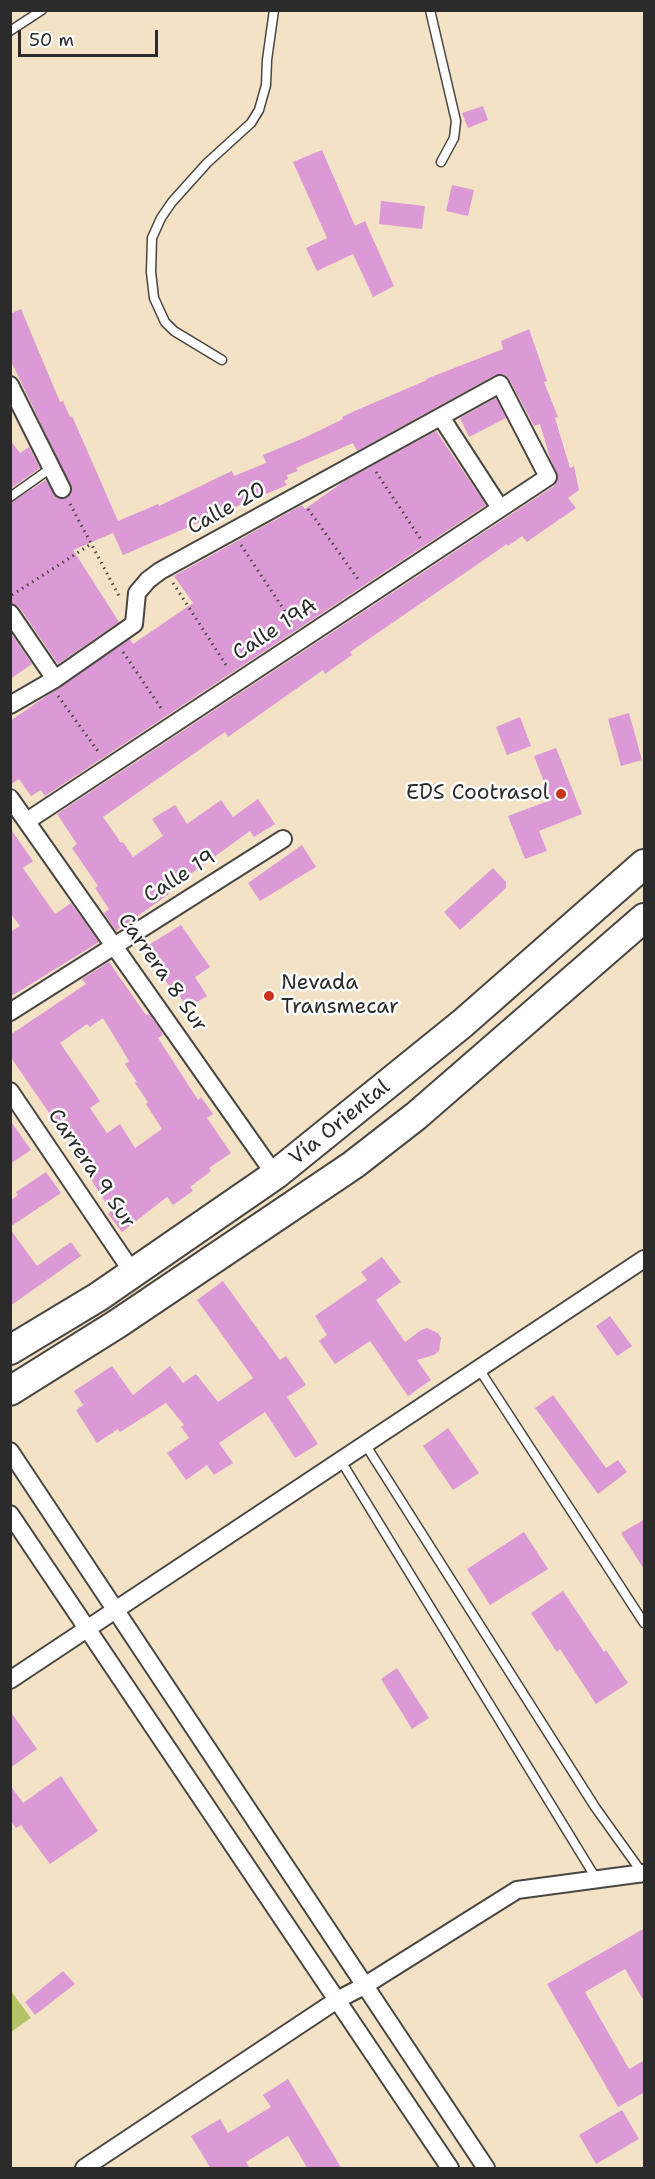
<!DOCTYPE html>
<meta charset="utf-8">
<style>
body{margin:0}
#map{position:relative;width:655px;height:2179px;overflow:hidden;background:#f4e2c7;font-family:"Shantell Sans",sans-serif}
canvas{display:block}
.frame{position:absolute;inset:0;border:12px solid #2b2b2b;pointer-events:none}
.scale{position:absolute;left:18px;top:30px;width:140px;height:27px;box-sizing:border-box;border:3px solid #2b2b2b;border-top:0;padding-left:8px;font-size:18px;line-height:21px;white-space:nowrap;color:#2b2b2b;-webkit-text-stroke:4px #fff;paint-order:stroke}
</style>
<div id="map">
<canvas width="655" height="2179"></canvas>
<div class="frame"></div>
<div class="scale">50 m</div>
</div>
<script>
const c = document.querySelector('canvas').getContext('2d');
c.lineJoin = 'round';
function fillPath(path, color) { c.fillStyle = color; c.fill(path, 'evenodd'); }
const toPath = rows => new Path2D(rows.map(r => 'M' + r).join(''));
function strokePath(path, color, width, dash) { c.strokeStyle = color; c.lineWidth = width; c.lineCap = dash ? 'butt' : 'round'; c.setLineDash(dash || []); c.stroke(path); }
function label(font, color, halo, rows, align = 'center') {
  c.font = font + ' "Shantell Sans",sans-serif'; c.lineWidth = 5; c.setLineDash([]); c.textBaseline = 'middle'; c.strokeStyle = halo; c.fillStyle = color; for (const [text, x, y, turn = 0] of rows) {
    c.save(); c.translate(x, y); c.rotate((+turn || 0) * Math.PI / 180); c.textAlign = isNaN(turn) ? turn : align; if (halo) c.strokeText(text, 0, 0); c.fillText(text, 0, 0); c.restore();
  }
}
const green = toPath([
 [10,1990,31,2018,11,2032,10,2032]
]);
const building = toPath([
 [483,106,488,120,468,128,462,113],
 [322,150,355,226,365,221,394,286,373,297,353,254,317,271,306,248,327,238,293,162],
 [452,185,474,190,468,216,446,211],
 [381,201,425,206,422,229,379,224],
 [21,309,60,402,63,401,70,417,72,416,118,521,158,504,159,506,219,477,232,471,234,476,266,463,263,455,306,437,343,419,342,417,357,410,427,380,426,379,503,349,501,341,529,329,547,381,544,382,558,417,555,418,570,468,574,466,579,490,568,498,576,508,560,519,527,542,522,536,508,546,507,544,350,652,352,655,325,674,323,670,228,737,225,732,103,817,121,843,123,842,133,857,163,836,152,819,175,805,187,824,221,800,233,817,258,799,275,824,254,837,250,831,185,878,187,881,168,893,169,894,116,931,104,913,109,909,95,888,98,886,72,848,77,844,57,814,554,486,558,477,550,458,540,424,534,426,509,379,505,375,495,375,357,451,353,443,314,460,296,468,298,471,287,475,288,479,284,481,287,485,123,555,113,533,73,550,119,622,58,664,19,607,10,603,10,503,46,480,57,498,67,498,72,489,10,359,10,314],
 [496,398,506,418,469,437,460,418],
 [436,431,486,505,45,796,41,790,31,796,19,779,10,785,10,721,130,639,133,644,193,603,174,576,302,505,305,509,346,480],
 [10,440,20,453,29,447,40,468,10,489],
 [10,632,32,664,10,679],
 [629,713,642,760,621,766,608,719],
 [520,717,531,746,507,755,496,727],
 [556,748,582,814,539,831,547,851,525,859,508,816,551,800,534,756],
 [10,828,33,861,23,868,55,914,71,903,99,942,10,997,10,932,20,926,10,913],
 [302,845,316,867,260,901,248,883],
 [493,868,506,882,506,888,460,930,444,912],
 [181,925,210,967,195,977,207,996,187,1008,176,990,173,991,142,949],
 [109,962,146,1015,149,1014,160,1029,163,1035,158,1038,198,1100,201,1097,213,1114,207,1118,231,1153,209,1168,211,1171,190,1187,193,1191,173,1205,167,1197,122,1232,108,1214,111,1211,75,1154,79,1151,62,1128,60,1129,10,1056,10,1035,86,984,82,979],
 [103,1018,129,1061,125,1064,137,1082,135,1083,148,1102,146,1104,162,1129,135,1148,120,1124,107,1133,90,1108,100,1101,60,1043,87,1024,90,1027],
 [10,1120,31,1150,10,1164],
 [46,1172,61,1193,10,1227,10,1201,18,1195,16,1192],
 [10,1229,37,1266,71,1242,81,1256,10,1306],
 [382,1257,401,1282,376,1300,405,1342,421,1330,427,1328,438,1333,441,1338,439,1351,434,1355,417,1360,431,1380,408,1396,370,1341,335,1364,319,1341,327,1335,315,1316,367,1280,361,1272],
 [223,1281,280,1360,286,1356,306,1385,287,1397,318,1444,295,1458,265,1412,219,1443,233,1463,214,1475,207,1465,186,1480,167,1453,189,1438,181,1427,184,1425,166,1403,120,1432,118,1429,97,1443,76,1410,83,1405,74,1391,112,1366,133,1395,170,1366,183,1383,196,1374,218,1402,253,1378,197,1300],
 [610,1316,632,1346,617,1356,596,1326],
 [553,1395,606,1468,618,1460,627,1472,598,1494,535,1408],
 [448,1428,479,1473,453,1490,423,1446],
 [645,1519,645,1571,621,1533],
 [524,1532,548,1569,490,1605,467,1569],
 [563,1591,604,1652,606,1650,628,1683,596,1704,560,1649,557,1652,531,1613],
 [397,1668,429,1718,412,1729,381,1679],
 [10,1711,37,1749,10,1768],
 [61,1776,98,1831,50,1864,21,1825,16,1828,10,1820,10,1785,23,1803],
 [645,1928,645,2003,625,1969,585,1992,629,2069,645,2060,645,2092,618,2107,547,1984],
 [63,1971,75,1984,35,2015,25,2002],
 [288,2079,342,2169,308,2169,288,2136,246,2162,250,2169,211,2169,191,2136,220,2119,228,2133,271,2107,263,2095],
 [622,2110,639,2139,596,2164,579,2135]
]);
const path = toPath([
 [376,472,422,541],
 [70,504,119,596],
 [308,509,360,582],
 [241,545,294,625],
 [173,583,228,668],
 [12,595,91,544],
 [123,652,163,711],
 [58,696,100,754]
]);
const service = toPath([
 [430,10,456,121,454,138,441,162],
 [10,31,42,10],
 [222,360,174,331,165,322,154,298,151,272,152,238,161,218,172,202,207,163,251,123,259,110,266,85,267,60,274,10],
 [10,497,51,468],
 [479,1369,644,1623],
 [365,1444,595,1807,643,1874],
 [341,1461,597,1880]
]);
const minor = toPath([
 [10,385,62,489],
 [441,417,500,508],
 [10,613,55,679],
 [10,705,55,679,134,624,137,593,148,580,160,571,500,384,548,477,27,821],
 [10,798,275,1175],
 [10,1012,283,839],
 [10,1091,133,1273],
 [10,1451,486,2168],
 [10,1514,450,2168],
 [10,1680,644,1259],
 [84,2168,337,2000,364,1986,517,1890,644,1873]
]);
const trunk = toPath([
 [10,1350,98,1297,275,1175,463,1023,644,864],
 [10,1391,117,1324,353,1165,416,1116,644,918]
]);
const markers = [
 [561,794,6,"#c8321e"],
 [269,996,6,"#c8321e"]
];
const streetNames = [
 ["Calle 20",227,509,-29],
 ["Calle 19A",275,630,-33],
 ["Calle 19",180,877,-32],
 ["Carrera 8 Sur",162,973,55],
 ["Vía Oriental",340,1123,-39],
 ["Carrera 9 Sur",91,1169,56]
];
const poiNames = [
 ["EDS Cootrasol",549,794],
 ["Nevada",281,984,"left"],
 ["Transmecar",281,1008,"left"]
];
fillPath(green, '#b4c365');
fillPath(building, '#db9ad5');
strokePath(service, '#494642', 11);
strokePath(minor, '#494642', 20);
strokePath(trunk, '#494642', 32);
strokePath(path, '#494642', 3, [1.5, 4.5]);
strokePath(service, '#fff', 8);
strokePath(minor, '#fff', 16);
strokePath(trunk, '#fff', 28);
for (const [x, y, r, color] of markers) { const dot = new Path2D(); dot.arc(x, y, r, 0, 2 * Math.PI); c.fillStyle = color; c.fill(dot); strokePath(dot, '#fff', 2); }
label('21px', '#2b2b2b', '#fff', streetNames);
label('21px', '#2b2b2b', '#fff', poiNames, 'right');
</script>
